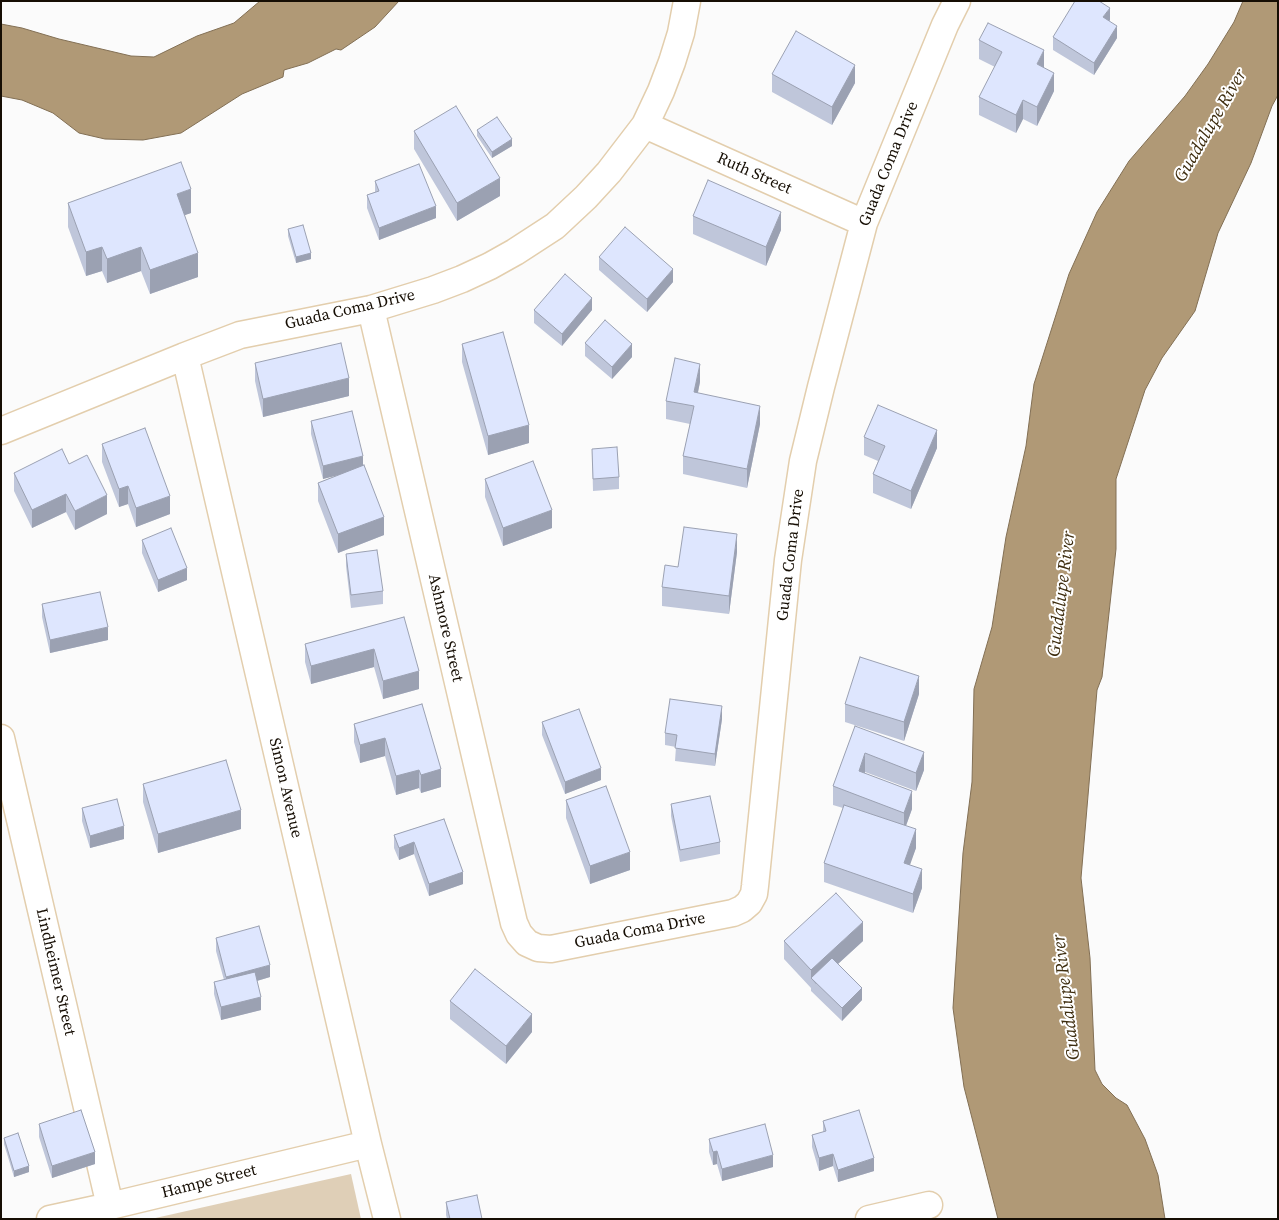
<!DOCTYPE html>
<style>
body{margin:0}
#map{position:relative;width:1279px;height:1220px;overflow:hidden;background:#fbfbfb;font-family:"Source Serif 4",serif}
canvas{display:block}
.frame{position:absolute;inset:0;border:2px solid #160e04;pointer-events:none}
</style>
<div id="map">
<canvas width="1279" height="1220"></canvas>
<div class="frame"></div>
</div>
<script>
const c = document.querySelector('canvas').getContext('2d');
c.lineJoin = 'round';
function fillPath(path, color) { c.fillStyle = color; c.fill(path, 'evenodd'); }
const toPath = rows => new Path2D(rows.map(r => 'M' + r).join(''));
function strokePath(path, color, width, dash) { c.strokeStyle = color; c.lineWidth = width; c.lineCap = dash ? 'butt' : 'round'; c.setLineDash(dash || []); c.stroke(path); }
function label(font, color, halo, rows, align = 'center') {
  c.font = font + ' "Source Serif 4",serif'; c.lineWidth = 4; c.setLineDash([]); c.textBaseline = 'middle'; c.strokeStyle = halo; c.fillStyle = color; for (const [text, x, y, turn = 0] of rows) {
    c.save(); c.translate(x, y); c.rotate((+turn || 0) * Math.PI / 180); c.textAlign = isNaN(turn) ? turn : align; if (halo) c.strokeText(text, 0, 0); c.fillText(text, 0, 0); c.restore();
  }
}
const green = toPath([
 [351,1174,361,1219,151,1219]
]);
const water = toPath([
 [260,1,399,1,375,27,341,50,336,49,308,63,284,70,283,77,242,94,181,133,143,140,105,139,79,133,53,113,22,100,1,96,1,24,22,28,59,39,131,56,154,57,197,36,234,23,260,1],
 [1243,1,1278,1,1278,95,1272,106,1251,163,1218,233,1195,311,1162,358,1145,390,1116,479,1116,549,1102,677,1097,690,1081,878,1090,958,1095,1070,1102,1084,1116,1098,1127,1105,1145,1139,1158,1175,1165,1219,998,1219,964,1087,953,1008,963,853,972,782,974,689,992,627,1006,537,1026,446,1034,384,1069,274,1097,212,1129,161,1185,96,1208,64,1234,22,1243,1]
]);
const minor = toPath([
 [645,125,864,223],
 [371,309,514,923,519,934,527,943,538,948,551,949,733,913,742,909,749,903,754,894,755,886,788,560,803,461,821,387,864,223,945,25,957,1],
 [185,356,368,1144,387,1219],
 [1,431,185,356,240,335,371,309,433,290,462,279,490,266,515,252,555,226,586,197,609,172,645,125,661,91,672,62,681,33,687,1],
 [1,738,110,1206],
 [50,1219,110,1206,368,1144],
 [869,1219,929,1205]
]);
const wall = toPath([
 [1110,20,1109,21,1117,38,1094,75,1053,50,1053,37],
 [979,40,1044,68,1054,91,1037,126,1023,119,1016,133,979,115,979,97,995,67,979,59],
 [772,74,855,83,832,125,772,92],
 [477,130,512,146,492,158,477,136],
 [414,131,500,196,457,221,414,149],
 [375,181,436,218,379,240,367,208,367,195,375,192],
 [68,203,191,213,184,215,198,277,150,294,141,271,107,283,102,271,86,276,68,227],
 [693,216,781,230,766,266,693,234],
 [288,229,311,259,296,263,288,236],
 [599,257,673,282,647,312,599,270],
 [534,310,592,310,562,346,534,323],
 [585,343,632,357,612,379,585,356],
 [462,344,529,443,488,455,462,362],
 [255,363,349,396,263,417,255,381],
 [700,382,698,393,760,424,747,488,683,474,683,456,690,424,666,419,666,401],
 [311,421,363,465,384,535,338,553,318,501,318,483,340,474,323,479,311,434],
 [864,437,937,448,911,509,873,493,873,474,878,461,864,455],
 [102,444,170,514,136,527,128,504,119,507,102,462],
 [592,449,619,477,619,489,593,491],
 [69,464,107,514,75,530,66,512,32,528,14,491,14,473],
 [485,479,552,528,503,546,485,497],
 [142,540,187,580,158,592,142,553],
 [737,552,729,614,662,606,662,587,678,567],
 [346,554,383,591,383,604,351,608,346,566],
 [42,604,108,640,50,653,42,617],
 [404,617,419,689,383,699,374,667,311,684,305,662,305,644],
 [919,694,904,741,845,722,845,704],
 [422,704,441,787,421,793,419,788,396,795,385,756,360,763,354,742,354,724],
 [722,719,715,766,675,761,676,747,665,745,665,733],
 [542,722,601,780,565,794,542,735],
 [855,726,924,770,916,791,865,772,865,773,912,809,906,826,916,848,909,865,922,888,913,913,824,882,824,863,843,808,833,805,833,786],
 [143,784,241,829,158,853,143,802],
 [566,800,630,870,590,884,566,818],
 [671,804,720,842,720,854,680,862,671,816],
 [82,808,124,839,90,848,82,821],
 [444,819,463,884,429,896,414,854,399,860,394,848,394,835],
 [216,938,270,977,257,981,261,1010,221,1020,214,994,214,982,224,980,216,951],
 [784,941,863,941,838,964,862,1000,842,1021,811,991,811,988,784,959],
 [450,1001,532,1032,506,1064,450,1019],
 [823,1121,874,1171,838,1182,833,1166,819,1171,812,1147,812,1135,823,1132],
 [39,1124,95,1164,52,1178,39,1137],
 [4,1138,29,1172,14,1177,4,1144],
 [709,1139,773,1167,722,1181,717,1164,713,1165,709,1152],
 [446,1202,482,1219,447,1219,446,1215]
]);
const shadedWall = toPath([
 [1110,8,1110,20,1103,30,1103,17],
 [1117,26,1117,38,1094,75,1094,63],
 [1044,50,1044,69,1037,64],
 [855,65,855,83,832,125,832,107],
 [1054,73,1054,91,1037,126,1037,107],
 [1023,100,1023,119,1016,133,1016,115],
 [512,139,512,146,492,158,492,152],
 [500,178,500,196,457,221,457,203],
 [191,189,191,213,177,218,177,194],
 [436,206,436,218,379,240,379,228],
 [781,212,781,230,766,266,766,247],
 [102,247,102,271,86,276,86,252],
 [141,247,141,271,107,283,107,259],
 [198,253,198,277,150,294,150,270],
 [311,253,311,259,296,263,296,257],
 [673,269,673,282,647,312,647,299],
 [592,298,592,310,562,346,562,334],
 [632,344,632,357,612,379,612,367],
 [700,364,700,382,694,410,694,392],
 [349,378,349,396,263,417,263,399],
 [760,406,760,424,747,488,747,469],
 [529,425,529,443,488,455,488,436],
 [937,430,937,448,911,509,911,491],
 [363,456,363,469,323,479,323,466],
 [128,486,128,504,119,507,119,489],
 [66,494,66,512,32,528,32,510],
 [107,495,107,514,75,530,75,511],
 [170,496,170,514,136,527,136,508],
 [552,510,552,528,503,546,503,528],
 [384,517,384,535,338,553,338,534],
 [737,534,737,552,729,614,729,596],
 [187,568,187,580,158,592,158,580],
 [108,627,108,640,50,653,50,640],
 [374,649,374,667,311,684,311,666],
 [419,671,419,689,383,699,383,681],
 [919,676,919,694,904,741,904,722],
 [722,706,722,719,715,766,715,754],
 [385,738,385,756,360,763,360,745],
 [924,752,924,770,916,791,916,773],
 [865,753,865,772,859,789,859,771],
 [601,768,601,780,565,794,565,782],
 [441,769,441,787,421,793,421,775],
 [419,770,419,788,396,795,396,776],
 [912,791,912,809,904,831,904,813],
 [241,810,241,829,158,853,158,834],
 [124,826,124,839,90,848,90,836],
 [916,829,916,848,904,882,904,863],
 [414,842,414,854,399,860,399,848],
 [630,852,630,870,590,884,590,866],
 [922,869,922,888,913,913,913,894],
 [463,872,463,884,429,896,429,884],
 [863,922,863,941,816,984,811,978,811,970],
 [270,965,270,977,226,990,226,977],
 [862,988,862,1000,842,1021,842,1008],
 [261,997,261,1010,221,1020,221,1007],
 [532,1014,532,1032,506,1064,506,1046],
 [717,1151,717,1164,713,1165,713,1152],
 [95,1152,95,1164,52,1178,52,1166],
 [833,1154,833,1166,819,1171,819,1158],
 [773,1155,773,1167,722,1181,722,1169],
 [874,1158,874,1171,838,1182,838,1170],
 [29,1166,29,1172,14,1177,14,1171]
]);
const building = toPath([
 [1075,1,1099,1,1110,8,1103,17,1117,26,1094,63,1053,37,1075,1],
 [988,23,1044,50,1037,64,1054,73,1037,107,1023,100,1016,115,979,97,1002,52,979,40,988,23],
 [796,31,855,65,832,107,772,74,796,31],
 [456,106,500,178,457,203,414,131,456,106],
 [497,117,512,139,492,152,477,130,497,117],
 [181,162,191,189,177,194,198,253,150,270,141,247,107,259,102,247,86,252,68,203,181,162],
 [419,164,436,206,379,228,367,195,379,191,375,181,419,164],
 [708,180,781,212,766,247,693,216,708,180],
 [303,225,311,253,296,257,288,229,303,225],
 [625,227,673,269,647,299,599,257,625,227],
 [565,274,592,298,562,334,534,310,565,274],
 [605,320,632,344,612,367,585,343,605,320],
 [503,332,529,425,488,436,462,344,503,332],
 [341,343,349,378,263,399,255,363,341,343],
 [675,358,700,364,694,392,760,406,747,469,683,456,694,406,666,401,675,358],
 [878,405,937,430,911,491,873,474,885,446,864,437,878,405],
 [352,411,363,456,323,466,311,421,352,411],
 [145,428,170,496,136,508,128,486,119,489,102,444,145,428],
 [617,447,619,477,593,479,592,449,617,447],
 [62,449,69,464,87,455,107,495,75,511,66,494,32,510,14,473,62,449],
 [533,461,552,510,503,528,485,479,533,461],
 [364,465,384,517,338,534,318,483,364,465],
 [684,527,737,534,729,596,662,587,665,565,678,567,684,527],
 [171,528,187,568,158,580,142,540,171,528],
 [377,550,383,591,351,595,346,554,377,550],
 [100,592,108,627,50,640,42,604,100,592],
 [404,617,419,671,383,681,374,649,311,666,305,644,404,617],
 [860,657,919,676,904,722,845,704,860,657],
 [670,699,722,706,715,754,675,748,677,735,665,733,670,699],
 [422,704,441,769,421,775,419,770,396,776,385,738,360,745,354,724,422,704],
 [579,709,601,768,565,782,542,722,579,709],
 [855,726,924,752,916,773,865,753,859,771,912,791,904,813,833,786,855,726],
 [226,760,241,810,158,834,143,784,226,760],
 [606,786,630,852,590,866,566,800,606,786],
 [710,796,720,842,680,850,671,804,710,796],
 [117,799,124,826,90,836,82,808,117,799],
 [844,805,916,829,904,863,922,869,913,894,824,863,844,805],
 [444,819,463,872,429,884,414,842,399,848,394,835,444,819],
 [836,893,863,922,811,970,784,941,836,893],
 [259,926,270,965,226,977,216,938,259,926],
 [832,958,862,988,842,1008,811,978,832,958],
 [475,969,532,1014,506,1046,450,1001,475,969],
 [255,972,261,997,221,1007,214,982,255,972],
 [81,1110,95,1152,52,1166,39,1124,81,1110],
 [859,1110,874,1158,838,1170,833,1154,819,1158,812,1135,826,1131,823,1121,859,1110],
 [765,1124,773,1155,722,1169,717,1151,713,1152,709,1139,765,1124],
 [18,1133,29,1166,14,1171,4,1138,18,1133],
 [477,1195,482,1219,450,1219,446,1202,477,1195]
]);
const streetNames = [
 ["Guada Coma Drive",889,164,-68],
 ["Ruth Street",754,174,24],
 ["Guada Coma Drive",350,310,-13],
 ["Guada Coma Drive",791,555,-83],
 ["Ashmore Street",445,628,77],
 ["Simon Avenue",285,788,77],
 ["Guada Coma Drive",640,931,-11],
 ["Lindheimer Street",55,972,77],
 ["Hampe Street",209,1182,-14]
];
const waterNames = [
 ["Guadalupe River",1211,126,-60],
 ["Guadalupe River",1062,594,-83],
 ["Guadalupe River",1067,997,-97]
];
fillPath(green, '#dfcfb7');
fillPath(water, '#b09976');
strokePath(water, '#826f54', 1);
strokePath(minor, '#e3cead', 29);
strokePath(minor, '#fff', 26);
fillPath(wall, '#bfc6da');
fillPath(shadedWall, '#9ba1b2');
fillPath(building, '#dee6fe');
strokePath(building, '#9ba1b2', 1);
label('16px', '#160e04', '#fff', streetNames);
label('italic 18px', '#3e2d0f', '#fff', waterNames);
</script>
